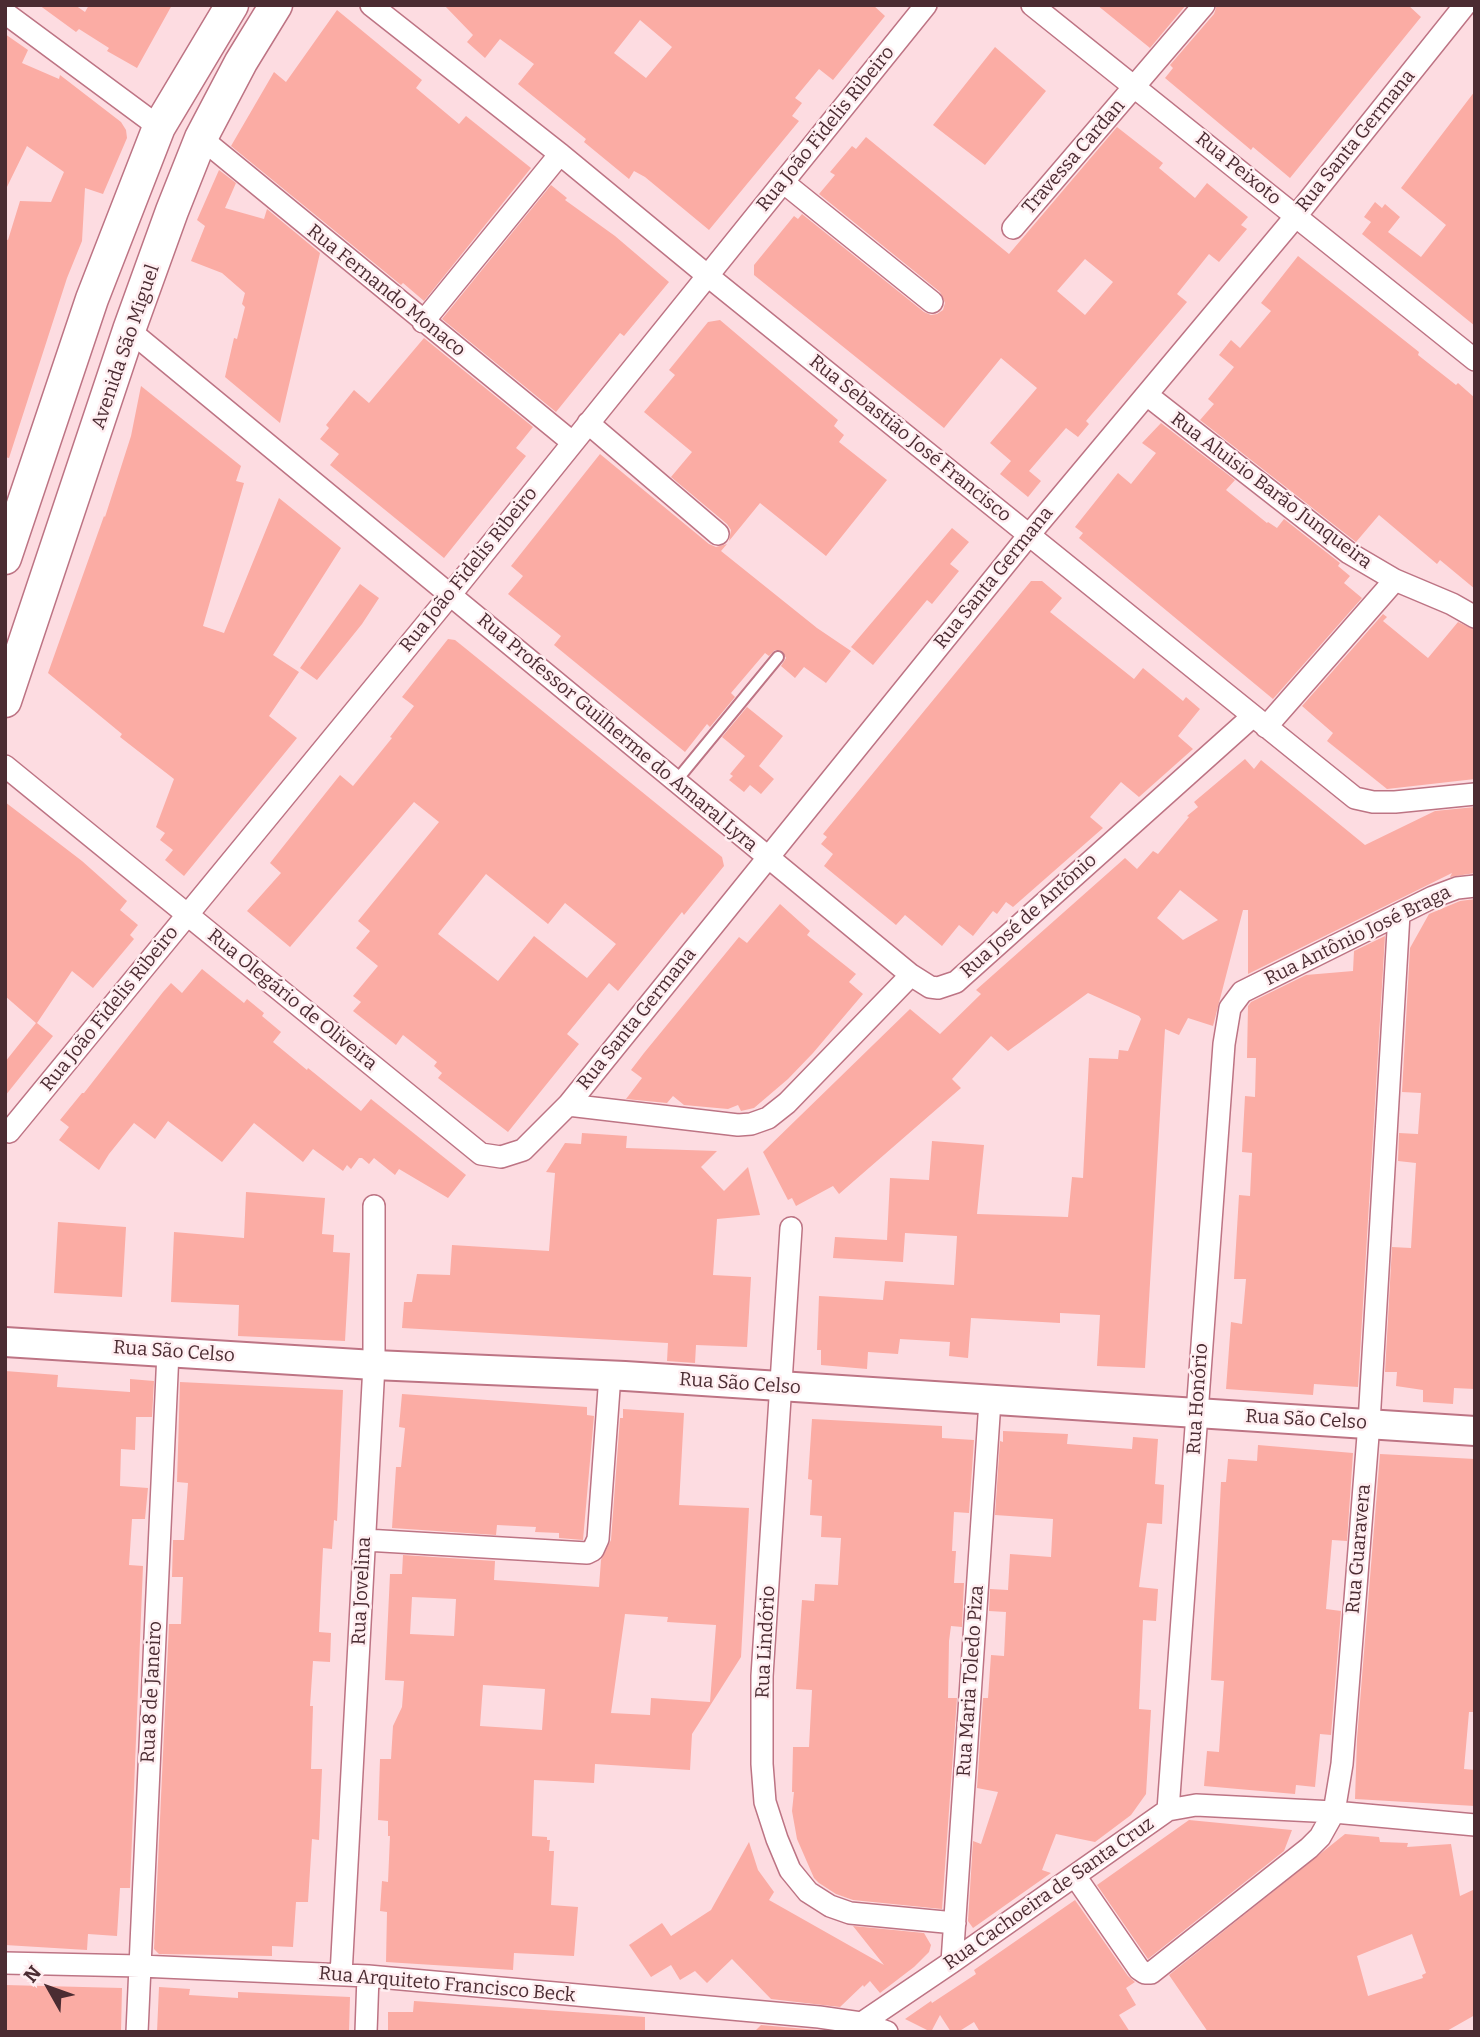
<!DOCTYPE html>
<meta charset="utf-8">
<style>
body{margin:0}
#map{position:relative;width:1480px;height:2037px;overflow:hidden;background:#fddce1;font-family:Bitter,serif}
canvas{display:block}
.frame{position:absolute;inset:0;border:7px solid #4b2c32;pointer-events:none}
.north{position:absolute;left:14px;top:1953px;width:70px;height:70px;-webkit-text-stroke:5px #ffeef1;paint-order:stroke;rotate:310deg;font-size:19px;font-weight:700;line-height:28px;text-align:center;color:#4b2c32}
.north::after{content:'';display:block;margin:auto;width:24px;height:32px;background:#4b2c32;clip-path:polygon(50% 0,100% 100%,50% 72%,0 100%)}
</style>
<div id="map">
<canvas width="1480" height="2037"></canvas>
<div class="frame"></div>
<div class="north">N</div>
</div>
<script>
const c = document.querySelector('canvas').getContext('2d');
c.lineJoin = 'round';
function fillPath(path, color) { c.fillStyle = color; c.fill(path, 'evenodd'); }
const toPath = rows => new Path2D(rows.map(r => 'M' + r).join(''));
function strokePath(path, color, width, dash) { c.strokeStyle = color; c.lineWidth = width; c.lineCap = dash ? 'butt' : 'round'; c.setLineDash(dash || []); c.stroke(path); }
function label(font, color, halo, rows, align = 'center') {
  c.font = font + ' Bitter,serif'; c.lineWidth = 5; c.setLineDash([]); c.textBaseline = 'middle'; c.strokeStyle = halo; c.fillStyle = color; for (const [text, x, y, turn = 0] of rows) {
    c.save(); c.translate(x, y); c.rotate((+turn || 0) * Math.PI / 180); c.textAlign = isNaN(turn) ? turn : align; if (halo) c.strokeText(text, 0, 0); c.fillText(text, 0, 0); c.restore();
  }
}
const building = toPath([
 [39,5,75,5,85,12,89,5,172,5,137,68,107,51,109,48,79,29,76,32],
 [444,5,873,5,885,16,833,80,819,69,795,98,802,103,792,116,799,121,709,230,645,177,634,171,629,179,584,142,586,139,518,84,534,64,500,39,485,58,467,42,473,35],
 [640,20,672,47,646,78,614,53],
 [1097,5,1186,5,1150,48],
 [1217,5,1408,5,1421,17,1290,178,1253,147,1251,150,1165,78,1173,68,1170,65,1214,14],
 [337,10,422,80,416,88,459,124,466,116,531,168,424,301,403,283,401,285,231,146,274,72,286,82],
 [5,34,28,50,22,63,59,79,60,75,121,122,126,130,127,138,103,194,85,188,82,241,67,278,9,458,5,457,5,239,8,240,20,201,51,202,64,172,27,146,5,191],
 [995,47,1046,91,985,165,933,125],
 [1475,91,1475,326,1362,234,1371,222,1364,217,1375,202,1382,208,1385,204,1400,217,1388,232,1421,257,1446,225,1401,188],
 [1117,127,1163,163,1159,168,1195,198,1207,183,1248,217,1241,225,1247,229,1219,262,1209,254,1177,294,1187,302,1086,421,1089,424,1078,437,1066,428,1029,471,1041,481,1028,497,1000,474,1011,461,990,443,1037,388,1001,358,944,428,754,275,754,265,794,216,798,219,802,214,924,312,931,315,937,314,943,310,945,303,940,292,819,194,835,175,830,172,852,146,856,149,866,137,1009,254],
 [1085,259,1113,282,1085,315,1057,291],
 [219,170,236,183,225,208,264,219,267,209,320,253,280,423,225,377,234,338,237,339,245,307,242,304,245,293,222,273,191,261,205,226,197,220],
 [551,185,567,198,565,200,615,236,669,282,624,336,620,333,556,412,442,319],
 [1298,256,1419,352,1418,355,1456,385,1458,383,1475,398,1475,589,1440,560,1437,564,1379,515,1356,542,1200,420,1214,404,1208,399,1234,367,1219,355,1231,340,1240,348,1271,311,1261,303],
 [720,320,838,420,834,426,844,435,839,442,887,480,826,556,760,503,729,541,731,530,727,524,671,477,692,452,644,412,675,375,669,370,708,322],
 [424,338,533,427,516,448,526,456,444,558,330,465,339,454,320,439,329,428,326,425,354,390,369,403],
 [141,386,241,466,236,481,244,483,203,626,224,633,279,498,341,548,273,655,299,672,269,716,297,738,184,876,165,860,173,850,160,840,165,833,156,827,174,779,120,737,122,734,48,673,104,516,105,517,131,436],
 [1161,423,1235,480,1226,490,1267,523,1268,522,1277,528,1284,519,1340,563,1338,566,1350,576,1344,583,1362,598,1273,699,1079,538,1083,533,1075,527,1118,473,1131,484,1156,453,1142,443],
 [600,454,709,544,716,547,727,544,721,551,817,628,851,651,826,683,804,667,795,678,781,666,786,658,782,651,775,650,769,656,765,653,731,693,735,697,710,727,707,724,685,752,554,645,561,636,508,594,523,576,511,566],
 [952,528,969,542,950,564,959,571,932,604,927,600,873,665,851,647],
 [1031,581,1042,581,1062,598,1050,612,1134,679,1143,668,1183,701,1186,697,1200,709,1178,736,1193,749,1139,797,1121,782,1090,817,1103,828,1013,907,1006,902,997,914,993,911,973,936,959,925,942,946,905,915,896,925,824,866,833,854,821,844,827,837,823,834],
 [360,584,379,598,362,624,317,680,300,668],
 [1383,614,1387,617,1383,621,1428,658,1458,622,1475,630,1475,779,1387,789,1327,741,1333,733,1302,706],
 [448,639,455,640,465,648,722,857,724,866,684,915,682,912,618,991,609,983,567,1034,579,1044,508,1132,438,1078,442,1073,434,1066,437,1062,403,1035,396,1045,353,1011,361,1002,353,996,378,966,356,948,370,931,358,921,439,822,414,802,290,947,247,911,281,873,270,863,340,775,353,786,392,738,390,737,414,706,402,697],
 [486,874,548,924,565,903,616,944,587,978,534,936,498,981,438,934],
 [747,707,783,736,759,766,774,779,761,794,750,785,744,792,729,780,733,776,730,774,745,756,722,737],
 [1245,759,1254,769,1261,760,1365,845,1435,811,1475,807,1475,873,1450,877,1452,873,1248,974,1248,910,1243,910,1213,1026,1188,1018,1179,1035,1165,1029,1145,1368,1097,1366,1100,1315,1060,1313,1060,1323,971,1318,968,1358,949,1356,950,1342,900,1339,898,1354,868,1352,867,1369,821,1365,821,1350,817,1350,819,1296,883,1300,885,1281,954,1285,957,1236,905,1233,903,1262,833,1258,835,1237,887,1240,890,1178,929,1180,932,1141,984,1145,977,1214,1068,1217,1072,1177,1083,1178,1089,1058,1118,1059,1119,1050,1128,1051,1141,1019,1139,1016,1088,993,1008,1051,991,1036,952,1079,961,1088,839,1194,833,1186,796,1206,792,1198,788,1200,763,1152,910,1009,940,1034,981,994,976,990,1125,858,1137,869,1153,851,1158,854,1189,817,1187,816,1198,807,1194,802],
 [1180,890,1218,920,1183,940,1157,918],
 [5,802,82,861,127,901,120,910,138,925,130,935,134,939,93,988,72,971,37,1023,53,1036,5,1096,5,1062,36,1023,5,996],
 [1475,899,1475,1389,1454,1388,1453,1404,1423,1402,1423,1390,1396,1386,1397,1372,1385,1372,1392,1247,1411,1248,1416,1163,1398,1161,1399,1133,1418,1134,1421,1093,1402,1092,1410,948,1429,914,1460,901],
 [780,904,810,931,807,935,856,974,849,982,863,994,813,1053,788,1079,754,1108,741,1111,738,1105,728,1109,684,1105,673,1096,667,1103,626,1099,642,1078,631,1070,644,1053,739,937,747,943],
 [1385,936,1358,1387,1314,1384,1313,1395,1226,1389,1231,1322,1242,1324,1246,1279,1234,1279,1239,1195,1250,1196,1252,1153,1242,1152,1245,1096,1255,1097,1256,1058,1247,1058,1248,1006,1251,1002,1306,975,1353,971,1354,951],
 [202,969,244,1003,247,999,264,1013,262,1016,281,1032,273,1042,307,1070,308,1068,361,1111,371,1099,466,1175,448,1198,399,1169,395,1175,374,1158,369,1164,362,1158,359,1158,351,1169,347,1165,343,1171,313,1149,303,1162,254,1123,222,1162,168,1121,155,1139,134,1123,109,1154,99,1170,59,1140,69,1127,60,1120,82,1093,84,1093,163,992,171,983,182,993],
 [582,1133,627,1136,626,1148,717,1151,701,1167,724,1191,748,1167,760,1215,717,1219,713,1275,751,1277,747,1347,696,1345,695,1363,667,1361,668,1343,402,1328,404,1302,412,1302,417,1274,450,1275,452,1245,549,1251,555,1173,546,1172,565,1143,581,1144],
 [246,1192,325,1198,322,1234,334,1235,333,1252,350,1253,345,1341,238,1336,239,1305,171,1302,174,1232,244,1238],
 [58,1222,126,1227,122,1297,54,1293],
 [5,1371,58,1375,57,1387,130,1392,130,1379,154,1381,152,1417,136,1417,135,1450,121,1449,120,1486,148,1488,145,1519,132,1519,129,1565,143,1566,130,1888,120,1888,117,1936,88,1934,87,1950,5,1945],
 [180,1382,343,1390,337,1521,334,1520,332,1549,323,1548,321,1587,319,1632,331,1633,330,1662,313,1661,310,1706,313,1706,311,1769,322,1769,319,1840,312,1839,308,1902,296,1902,293,1947,272,1946,272,1956,159,1954,154,1949,169,1624,181,1624,183,1577,172,1577,173,1540,184,1540,188,1483,177,1482],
 [402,1394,587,1407,587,1415,594,1416,583,1540,559,1538,559,1533,535,1532,536,1527,497,1525,496,1535,392,1528,396,1467,401,1467,405,1428,399,1427],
 [623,1409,684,1413,679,1505,749,1508,741,1657,692,1734,690,1770,595,1764,594,1783,534,1780,532,1836,547,1837,547,1840,550,1840,549,1851,554,1851,551,1905,578,1907,574,1956,514,1953,513,1970,386,1962,387,1912,380,1911,382,1881,388,1882,390,1836,388,1836,388,1821,378,1820,380,1759,391,1759,393,1726,402,1707,404,1681,385,1680,390,1574,402,1574,403,1555,495,1561,494,1580,599,1587,601,1560,611,1540,620,1418,623,1418],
 [412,1597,456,1599,454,1636,410,1634],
 [625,1614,668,1617,667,1622,716,1625,710,1702,651,1698,650,1715,611,1713],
 [483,1685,545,1689,542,1730,480,1726],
 [812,1419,942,1426,942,1438,974,1440,969,1513,954,1512,952,1551,956,1551,954,1583,964,1583,962,1627,951,1626,949,1641,948,1698,957,1698,942,1909,853,1900,836,1894,819,1883,814,1878,797,1839,792,1811,794,1792,792,1792,793,1747,809,1747,812,1690,796,1689,802,1600,814,1601,815,1584,838,1585,841,1538,821,1537,822,1516,810,1515,812,1480,808,1479],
 [1003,1431,1068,1434,1067,1444,1132,1449,1133,1437,1158,1439,1155,1484,1164,1485,1162,1524,1147,1523,1139,1587,1158,1589,1156,1621,1143,1620,1139,1709,1151,1710,1146,1794,1131,1815,1095,1842,1056,1834,1042,1870,1051,1873,973,1928,968,1921,973,1841,981,1844,998,1792,977,1788,983,1698,988,1698,991,1655,1004,1656,1006,1612,989,1611,990,1589,1008,1590,1010,1554,1051,1557,1053,1519,995,1515,1000,1441,1003,1442],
 [1258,1445,1353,1453,1347,1541,1332,1540,1326,1609,1341,1611,1331,1735,1320,1734,1315,1787,1296,1785,1295,1794,1204,1786,1207,1751,1219,1752,1224,1681,1211,1680,1221,1482,1226,1482,1228,1459,1257,1461],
 [1380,1454,1475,1459,1475,1712,1469,1712,1464,1769,1475,1770,1475,1806,1355,1799,1357,1739],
 [1189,1820,1292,1830,1284,1851,1148,1959,1097,1885],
 [1345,1834,1379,1837,1380,1842,1408,1843,1407,1847,1451,1844,1460,1896,1475,1889,1475,2015,1445,2032,1208,2032,1169,1975],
 [1412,1934,1426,1973,1422,1975,1423,1978,1368,1996,1357,1956],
 [749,1842,758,1870,774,1892,769,1900,884,1965,853,1926,924,1933,931,1945,929,1952,914,1967,880,1993,870,1981,864,1987,863,1985,840,2007,771,1999,732,1959,707,1983,695,1971,680,1980,671,1965,651,1977,629,1945,662,1923,671,1936,711,1910],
 [1075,1900,1128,1976,1135,1982,1126,1988,1136,2005,1119,2015,1130,2032,980,2032,974,2022,958,2032,951,2032,940,2015,931,2032,905,2019,931,2001,932,2003,976,1974,974,1970],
 [5,1985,122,1988,121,2032,5,2032],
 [159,1987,190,1989,189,1995,238,1998,238,1992,350,1997,349,2032,157,2032],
 [414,2001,645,2017,645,2032,388,2032,388,2012,413,2012],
 [761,2025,817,2030,754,2032]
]);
const lane = toPath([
 [676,781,778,657]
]);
const street = toPath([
 [371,5,560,154,708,276,1355,798,1373,802,1395,802,1475,794],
 [1032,5,1475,360],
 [5,13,159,127],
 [201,138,572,442],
 [783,182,932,302],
 [1013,228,1204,5],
 [423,322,560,154],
 [129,330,911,975],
 [1147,395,1349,553,1395,580,1452,604,1475,617],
 [588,423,718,534],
 [1266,727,1395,580],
 [5,766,481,1154,501,1157,523,1150,568,1105,1029,535,1296,216,1465,5],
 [568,1105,738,1125,751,1124,768,1118,787,1103,911,975,930,987,938,988,956,982,1253,716],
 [9,1132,451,594,926,5],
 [791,1228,762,1676,762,1764,765,1802,777,1839,790,1870,808,1892,830,1906,850,1913,955,1923],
 [365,1540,587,1553,593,1550,598,1539,610,1375],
 [1168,1810,1224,1044,1230,1008,1242,992,1433,897,1457,888,1475,886],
 [1075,1876,1139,1969,1145,1973,1151,1973,1309,1848,1320,1837,1334,1812,1342,1764,1369,1423,1399,914],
 [952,1962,990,1401],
 [5,1963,140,1966,368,1976,819,2017,861,2023,887,2032],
 [341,1975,374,1365,374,1206],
 [853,2029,952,1962,1168,1810,1196,1805,1334,1812,1475,1825],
 [137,2032,168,1352],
 [366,2032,368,1976]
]);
const secondary = toPath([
 [5,1342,374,1365,625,1376,1475,1431]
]);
const primary = toPath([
 [5,558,92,299,159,127,232,5],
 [5,701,129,330,172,211,201,138,241,62,276,5]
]);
const streetNames = [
 ["Rua João Fidelis Ribeiro",826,129,-51],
 ["Rua Santa Germana",1356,141,-51],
 ["Travessa Cardan",1074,157,-49],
 ["Rua Peixoto",1238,169,39],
 ["Rua Fernando Monaco",386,291,39],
 ["Avenida São Miguel",126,347,-71],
 ["Rua Sebastião José Francisco",910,439,39],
 ["Rua Aluisio Barão Junqueira",1271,491,37],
 ["Rua João Fidelis Ribeiro",469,570,-51],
 ["Rua Santa Germana",994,578,-51],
 ["Rua Professor Guilherme do Amaral Lyra",617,733,40],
 ["Rua José de Antônio",1029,916,-42],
 ["Rua Antônio José Braga",1358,936,-26],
 ["Rua Olegário de Oliveira",292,1000,39],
 ["Rua João Fidelis Ribeiro",110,1009,-51],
 ["Rua Santa Germana",637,1019,-51],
 ["Rua São Celso",174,1352,4],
 ["Rua São Celso",740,1384,4],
 ["Rua Honório",1198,1399,-86],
 ["Rua São Celso",1306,1420,3],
 ["Rua Guaravera",1359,1549,-85],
 ["Rua Jovelina",362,1591,-87],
 ["Rua Lindório",766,1642,-87],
 ["Rua Maria Toledo Piza",971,1681,-86],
 ["Rua 8 de Janeiro",152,1692,-87],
 ["Rua Cachoeira de Santa Cruz",1049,1894,-35],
 ["Rua Arquiteto Francisco Beck",447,1985,5]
];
fillPath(building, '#fbaca4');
strokePath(lane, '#bd7484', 14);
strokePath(street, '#bd7484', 24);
strokePath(secondary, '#bd7484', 32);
strokePath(primary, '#bd7484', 35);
strokePath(lane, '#fff', 10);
strokePath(street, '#fff', 21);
strokePath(secondary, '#fff', 28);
strokePath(primary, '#fff', 32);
label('19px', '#4b2c32', '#ffeef1', streetNames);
</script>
